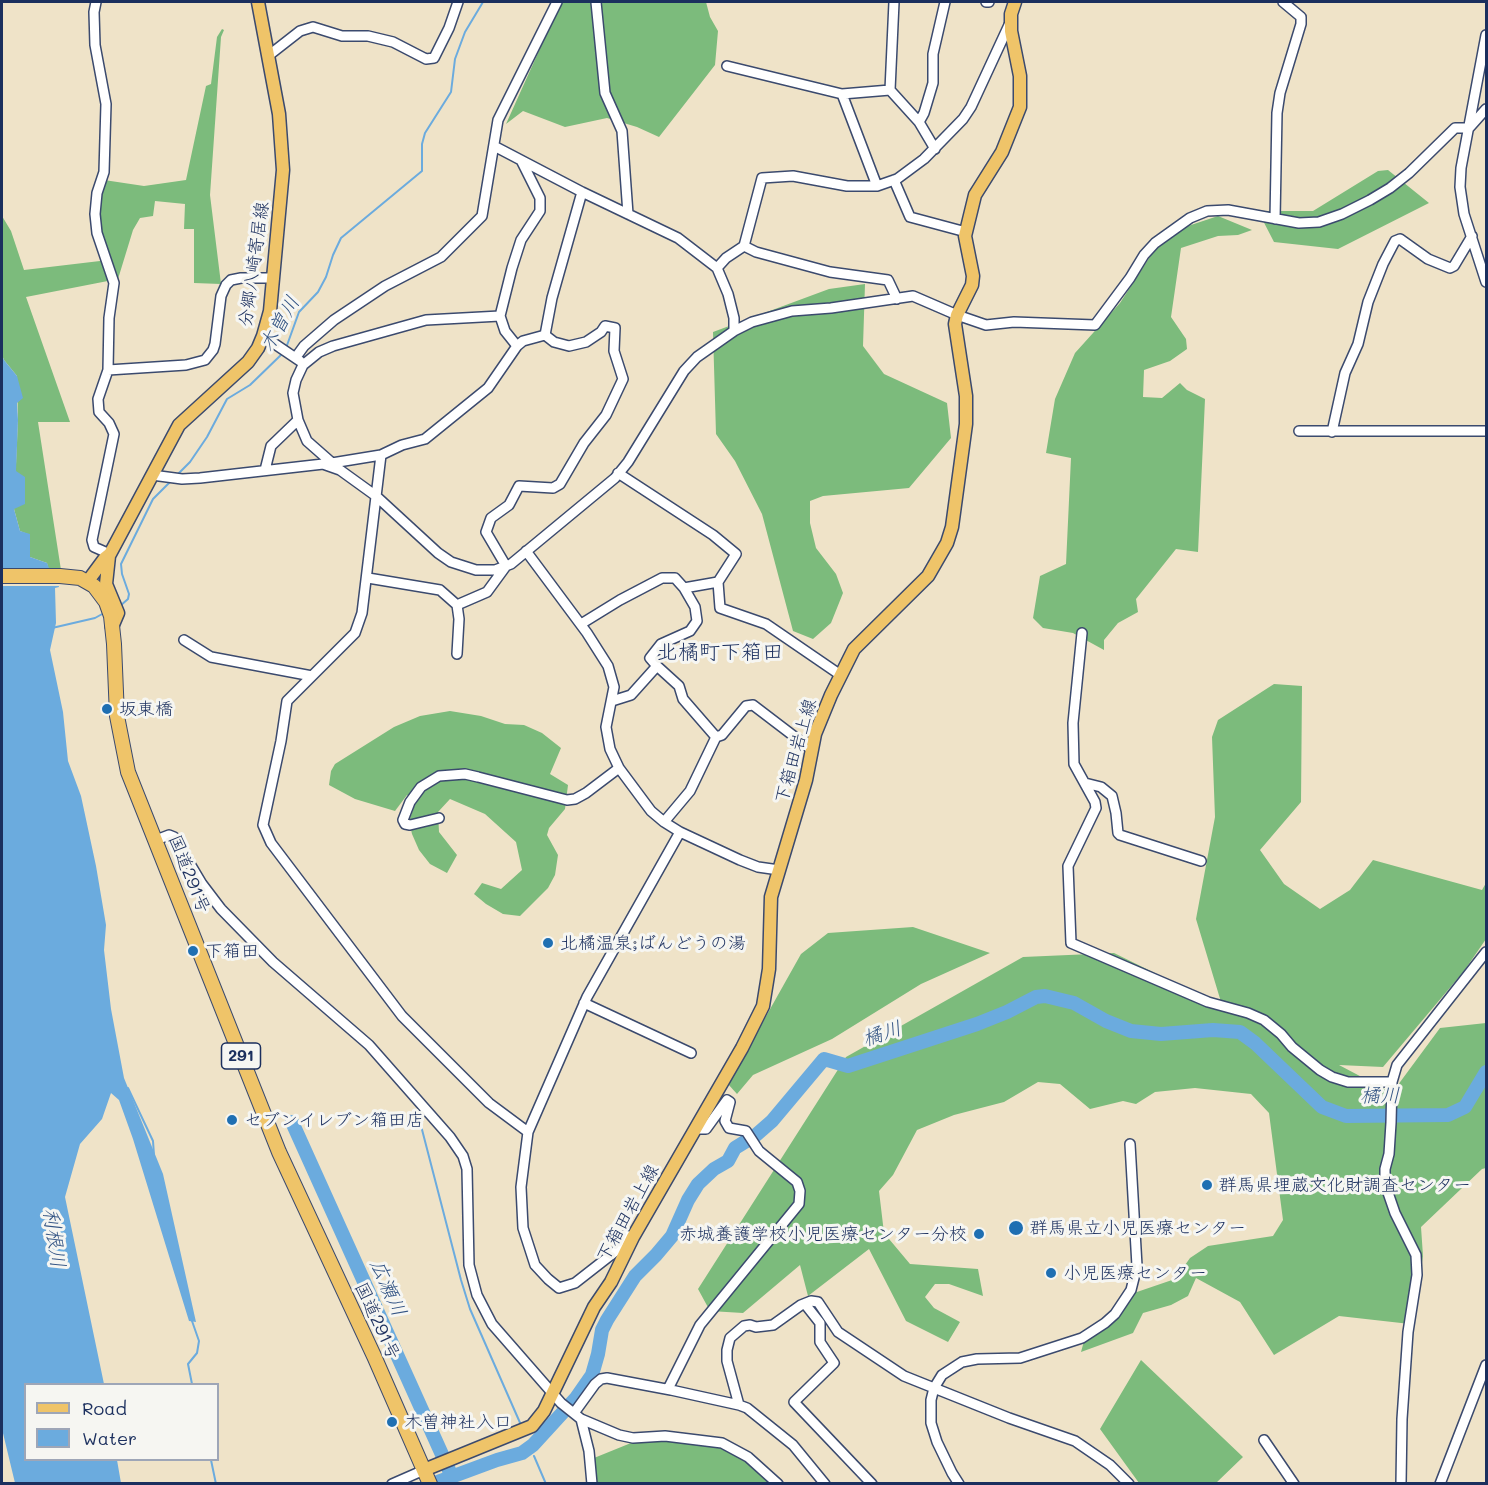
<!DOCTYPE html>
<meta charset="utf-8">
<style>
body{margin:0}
#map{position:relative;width:1488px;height:1485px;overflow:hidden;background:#efe3c8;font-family:Mali,sans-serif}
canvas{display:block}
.frame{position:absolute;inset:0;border:3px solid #1b2f5e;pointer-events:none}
.legend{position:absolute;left:24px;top:1383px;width:195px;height:78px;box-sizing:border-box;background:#f6f6f2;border:2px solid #9ea6b7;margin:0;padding:8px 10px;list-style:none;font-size:18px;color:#1b2f5e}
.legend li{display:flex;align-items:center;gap:12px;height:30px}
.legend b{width:30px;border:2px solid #9ea6b7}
</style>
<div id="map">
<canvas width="1488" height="1485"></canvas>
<div class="frame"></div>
<ul class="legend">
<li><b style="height:8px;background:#efc469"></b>Road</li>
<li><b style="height:16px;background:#6babde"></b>Water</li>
</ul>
</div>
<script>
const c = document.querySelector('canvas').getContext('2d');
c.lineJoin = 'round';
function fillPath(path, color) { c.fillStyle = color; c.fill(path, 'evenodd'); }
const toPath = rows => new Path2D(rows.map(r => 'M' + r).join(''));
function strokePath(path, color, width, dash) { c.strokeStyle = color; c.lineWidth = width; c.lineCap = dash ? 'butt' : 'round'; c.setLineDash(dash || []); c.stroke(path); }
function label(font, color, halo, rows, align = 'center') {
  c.font = font + ' Mali,"Klee One",sans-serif'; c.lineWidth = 6; c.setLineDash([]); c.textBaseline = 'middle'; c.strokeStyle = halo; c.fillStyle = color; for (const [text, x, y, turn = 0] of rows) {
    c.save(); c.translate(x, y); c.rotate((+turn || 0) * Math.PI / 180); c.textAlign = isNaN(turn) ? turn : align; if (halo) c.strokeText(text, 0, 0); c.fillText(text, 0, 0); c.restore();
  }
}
const forest = toPath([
 [561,2,706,2,710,17,718,31,715,65,659,137,637,127,607,118,565,127,523,111,506,124],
 [222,29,224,30,221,37,210,195,221,284,194,283,194,229,184,229,185,204,155,201,153,216,140,218,133,230,118,279,26,297,70,422,38,422,61,570,48,568,47,563,30,557,30,535,20,531,14,509,18,420,17,376,4,360,2,355,2,216,11,231,24,270,100,261,108,258,101,231,98,199,104,180,144,186,186,180,206,86,211,84,217,37],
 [1388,170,1429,203,1338,249,1274,242,1258,211,1313,211,1378,171],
 [1218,216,1252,230,1238,235,1218,236,1181,248,1171,317,1186,339,1187,349,1170,361,1144,370,1143,397,1162,398,1180,383,1187,390,1205,399,1198,552,1176,549,1136,599,1138,612,1118,623,1104,640,1104,650,1073,633,1043,628,1033,618,1040,576,1066,564,1071,458,1046,453,1055,399,1075,353,1120,303,1155,249,1182,228],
 [865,284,863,346,884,374,947,403,951,438,909,488,823,496,810,501,810,523,816,548,836,574,843,593,831,623,813,639,793,631,762,514,735,461,716,434,713,332,829,289],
 [1274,684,1302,686,1301,802,1260,850,1284,884,1320,909,1350,890,1373,860,1482,890,1486,883,1486,939,1464,971,1383,1067,1339,1065,1392,1093,1440,1028,1486,1023,1486,1168,1482,1169,1421,1227,1423,1256,1417,1296,1410,1324,1339,1316,1274,1355,1240,1302,1196,1278,1188,1296,1171,1305,1143,1313,1133,1333,1081,1352,1084,1341,1103,1330,1117,1319,1134,1293,1175,1279,1190,1258,1208,1246,1273,1236,1283,1220,1269,1113,1251,1094,1195,1088,1155,1092,1136,1104,1123,1101,1090,1109,1060,1084,1038,1082,1004,1102,954,1115,917,1130,893,1175,879,1191,884,1233,910,1264,978,1269,983,1296,949,1284,935,1284,925,1297,934,1308,960,1322,948,1342,906,1321,869,1249,808,1296,800,1265,743,1313,710,1311,698,1289,846,1057,1023,957,1114,953,1238,1014,1221,1002,1196,919,1215,817,1212,737,1218,720],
 [450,711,481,716,505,724,524,725,542,733,561,748,550,774,568,785,565,809,549,828,547,835,558,855,555,875,548,888,520,916,503,914,486,904,474,894,482,883,501,889,522,870,516,842,485,814,450,799,438,812,439,832,457,855,447,873,430,864,419,850,412,834,409,821,417,799,407,795,395,811,355,799,329,785,331,771,335,764,394,727,420,716],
 [913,927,990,953,921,984,832,1039,753,1075,737,1094,728,1084,801,954,828,933],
 [1141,1360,1243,1457,1216,1483,1139,1483,1100,1429],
 [666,1440,721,1446,746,1461,774,1483,596,1483,594,1458,631,1443]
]);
const water = toPath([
 [2,355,4,360,17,376,23,398,17,403,18,420,16,471,25,477,25,504,14,509,20,531,30,534,30,557,47,563,49,568,56,569,59,587,55,588,56,623,50,650,63,712,68,761,81,796,96,866,106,925,104,950,111,1009,124,1078,163,1174,196,1322,189,1321,133,1139,119,1100,111,1093,102,1119,80,1144,65,1197,104,1384,26,1384,26,1460,117,1460,121,1483,15,1483,2,1429]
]);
const pier = toPath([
 [2,571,60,580,60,586,2,586]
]);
const stream = toPath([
 [286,348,299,312,318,292,326,277,333,255,341,238,422,171,422,144,425,133,451,92,455,59,465,32,483,2],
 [177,475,190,462,207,437,227,399,250,385,283,353],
 [120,606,128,599,129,594,122,574,121,564,153,499,171,481],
 [52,628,95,618,104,613],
 [128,1088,153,1141,154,1155],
 [419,1118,461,1280,470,1309,521,1425],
 [192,1321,199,1341,197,1353,188,1364,192,1384],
 [534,1456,546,1484],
 [211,1460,216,1484]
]);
const river = toPath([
 [292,1122,449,1470],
 [432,1484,497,1460,522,1453,533,1445,576,1398,592,1375,598,1354,602,1330,607,1320,635,1276,656,1255,672,1236,688,1200,698,1184,714,1169,728,1161,735,1148,756,1135,772,1121,824,1059,848,1066,977,1024,1007,1012,1036,997,1045,996,1074,1003,1106,1021,1131,1031,1161,1034,1213,1030,1240,1032,1255,1043,1322,1107,1346,1116,1448,1115,1465,1107,1486,1072]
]);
const minor = toPath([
 [96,2,94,12,95,45,106,104,104,172,97,193,95,214,97,233,114,283,109,318,108,370,98,399,99,412,109,423,114,434,92,540,94,547,110,554],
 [596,2,605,93,622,131,628,214],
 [894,2,890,90,919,122,935,149],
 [986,2,989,2],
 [1486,35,1461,168,1460,187,1464,214,1486,282],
 [268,56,300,31,313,27,342,36,368,36,393,42,426,59,434,58,449,28,458,2],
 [727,66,842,94,890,90],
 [842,94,877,186],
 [919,122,924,113,933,83,933,54,945,2],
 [494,146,582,192,678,238,717,268,728,294,734,318,734,331],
 [894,180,910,217,966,232],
 [1275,219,1277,113,1280,93,1301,24,1301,17,1283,2],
 [744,246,762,178,793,176,847,186,877,186,897,179,924,159,963,119,971,107,1009,25],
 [717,268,726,258,744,246,756,252,830,272,888,280,897,299],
 [500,316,505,331,517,346],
 [545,335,552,298,582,192],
 [263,336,300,361],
 [296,357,304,346,334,320,385,286,441,257,482,216,498,120,557,2],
 [108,370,186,365,205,360,213,350,215,344,221,296,226,285,231,280,241,278,274,278],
 [1299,431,1486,431],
 [1332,432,1345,373,1358,344,1368,302,1383,264,1395,241,1400,239,1428,259,1450,268,1454,266,1472,236],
 [381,455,362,613,355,633,287,701,281,741,263,825,271,843,402,1016,489,1103,528,1132],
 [332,463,307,441,298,420,293,393,296,380,303,365,319,352,333,346,426,320,500,316,512,268,521,240,540,211,540,198,522,162],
 [323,464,340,470,376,496,438,553,451,562,476,570,495,570,511,564,615,478,628,462,684,371,697,357,734,331,752,322,792,311,831,308,913,296,957,315,986,325,1014,322,1095,325,1130,278,1144,255,1155,243,1190,218,1207,211,1228,210,1299,223,1319,222,1342,214,1370,200,1390,188,1409,173,1455,128,1469,128,1486,109],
 [265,470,271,446,298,420],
 [618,473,713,535,736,554,718,582,720,608,766,624,839,674],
 [152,475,182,479,200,478,332,463,381,455,402,445,425,439,488,388,517,346,523,341,545,335,554,342,569,346,586,342,601,332,605,326,615,328,614,351,623,379,606,415,584,443,560,484,553,488,519,486,509,505,491,518,486,532,506,566,487,592,457,605],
 [526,551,587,633,608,666,614,687,606,727,610,749,619,768,651,811,664,822,680,832,740,860,758,867,779,870],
 [368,578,440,590,457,605,459,619,457,654],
 [581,624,620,600,662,578,675,578,684,588,718,582],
 [1082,633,1073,723,1074,764,1095,802,1096,808,1068,866,1071,943,1208,1002,1248,1013,1264,1020,1281,1034,1292,1047,1320,1070,1332,1077,1348,1082,1392,1082],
 [184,640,211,657,312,676],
 [657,666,650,658,661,644,690,631,697,621,695,607,684,588],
 [612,701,631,695,657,666,679,686,683,699,716,737,690,791,664,822],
 [716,737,722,735,746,706,753,705,812,750],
 [1085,783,1101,787,1112,796,1116,813,1118,833,1120,835,1201,861],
 [439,818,410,825,405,824,403,820,410,802,421,787,439,776,465,774,478,777,567,800,575,799,586,793,619,768],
 [156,840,169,835,174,837,202,884,221,909,273,962,369,1045,450,1137,463,1156,467,1169,469,1265,477,1295,492,1324,561,1403,581,1419,619,1435,633,1438,665,1436,722,1443,748,1457,778,1484],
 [584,1003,691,1053],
 [633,1237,625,1235,616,1251,575,1283,559,1288,548,1279,535,1265,523,1228,521,1187,528,1132,587,997,680,832],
 [805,1304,820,1323,820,1342,834,1363,794,1402,872,1484],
 [668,1389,700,1325,799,1204,800,1191,797,1182,759,1151,746,1131,729,1128,725,1121,730,1102,727,1100,706,1129,696,1129],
 [739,1405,727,1361,727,1350,730,1338,744,1326,750,1325,756,1327,773,1325,801,1305,811,1301,818,1302,838,1332,904,1376,1009,1418,1075,1441,1110,1465,1129,1484],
 [574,1413,595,1384,601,1379,607,1378,671,1390,739,1405,747,1408,793,1445,825,1484],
 [581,1419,589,1451,592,1484],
 [1264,1440,1294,1484],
 [392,1484,424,1470],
 [959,1484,952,1473,937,1442,931,1423,931,1400,934,1388,942,1375,962,1362,977,1359,1020,1358,1082,1338,1105,1323,1115,1314,1131,1290,1137,1266,1130,1144],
 [1401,1484,1402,1419,1408,1332,1417,1275,1416,1255,1395,1213,1385,1184,1385,1169,1389,1154,1391,1123,1392,1082,1397,1065,1486,952],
 [1440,1484,1486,1365]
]);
const major = toPath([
 [109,556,106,584,118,613,112,627],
 [88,581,105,558,110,554,179,425,248,362,258,348,263,336,270,311,283,170,279,114,258,2],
 [424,1470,532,1426,544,1411,594,1307,611,1282,633,1237,742,1048,763,1006,769,969,771,897,806,780,815,734,831,695,854,649,928,576,947,543,952,527,966,424,966,396,955,324,957,315,972,285,973,276,965,236,975,195,1002,152,1020,107,1020,76,1011,31,1011,14,1015,2]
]);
const highway = toPath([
 [2,576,60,576,80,578,94,586,106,602,111,616,114,644,117,716,128,772,279,1152,374,1356,430,1484]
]);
const markers = [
 [107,709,6,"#1f6fb2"],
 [548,943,6,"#1f6fb2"],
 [193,951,6,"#1f6fb2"],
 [232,1120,6,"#1f6fb2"],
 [1207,1185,6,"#1f6fb2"],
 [1016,1228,8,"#1f6fb2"],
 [979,1234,6,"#1f6fb2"],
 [1051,1273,6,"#1f6fb2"],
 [392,1422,6,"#1f6fb2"]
];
const shields = [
 [241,1056,39]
];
const shieldNames = [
 ["291",241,1056]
];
const streetNames = [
 ["分郷八崎寄居線",254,264,-82],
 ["下箱田岩上線",796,751,-74],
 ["国道291号",189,874,68],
 ["下箱田岩上線",628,1213,-61],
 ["国道291号",377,1321,65]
];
const poiNames = [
 ["坂東橋",119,709],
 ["北橘温泉;ばんどうの湯",560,943],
 ["下箱田",205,951],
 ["セブンイレブン箱田店",244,1120],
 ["群馬県埋蔵文化財調査センター",1219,1185],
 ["群馬県立小児医療センター",1030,1228],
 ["赤城養護学校小児医療センター分校",967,1234,"right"],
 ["小児医療センター",1063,1273],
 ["木曽神社入口",404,1422]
];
const waterNames = [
 ["木曽川",280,324,-61],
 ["橘川",882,1034,-18],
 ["橘川",1380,1096],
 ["利根川",54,1238,82],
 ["広瀬川",388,1288,66]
];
const quarterNames = [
 ["北橘町下箱田",720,653]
];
fillPath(forest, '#7cbb7c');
fillPath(water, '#6babde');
fillPath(pier, '#efe3c8');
strokePath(stream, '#6babde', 2);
strokePath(river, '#6babde', 14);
strokePath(minor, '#3b4a6e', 12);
strokePath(major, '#3b4a6e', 15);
strokePath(highway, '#3b4a6e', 16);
strokePath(minor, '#fff', 9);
strokePath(major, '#efc469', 12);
strokePath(highway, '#efc469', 14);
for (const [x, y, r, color] of markers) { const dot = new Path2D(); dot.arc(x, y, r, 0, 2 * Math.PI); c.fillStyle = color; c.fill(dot); strokePath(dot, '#f6f6f2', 2); }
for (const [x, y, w] of shields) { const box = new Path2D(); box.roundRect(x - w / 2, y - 13, w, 26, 4.5); c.fillStyle = '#f6f6f2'; c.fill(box); strokePath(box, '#1b2f5e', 1.5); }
label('bold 16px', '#1b2f5e', null, shieldNames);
label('18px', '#1b2f5e', '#f6f6f2', streetNames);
label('18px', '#1b2f5e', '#f6f6f2', poiNames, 'left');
label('italic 20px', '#335484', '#f6f6f2', waterNames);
label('21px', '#1b2f5e', '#f6f6f2', quarterNames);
</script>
